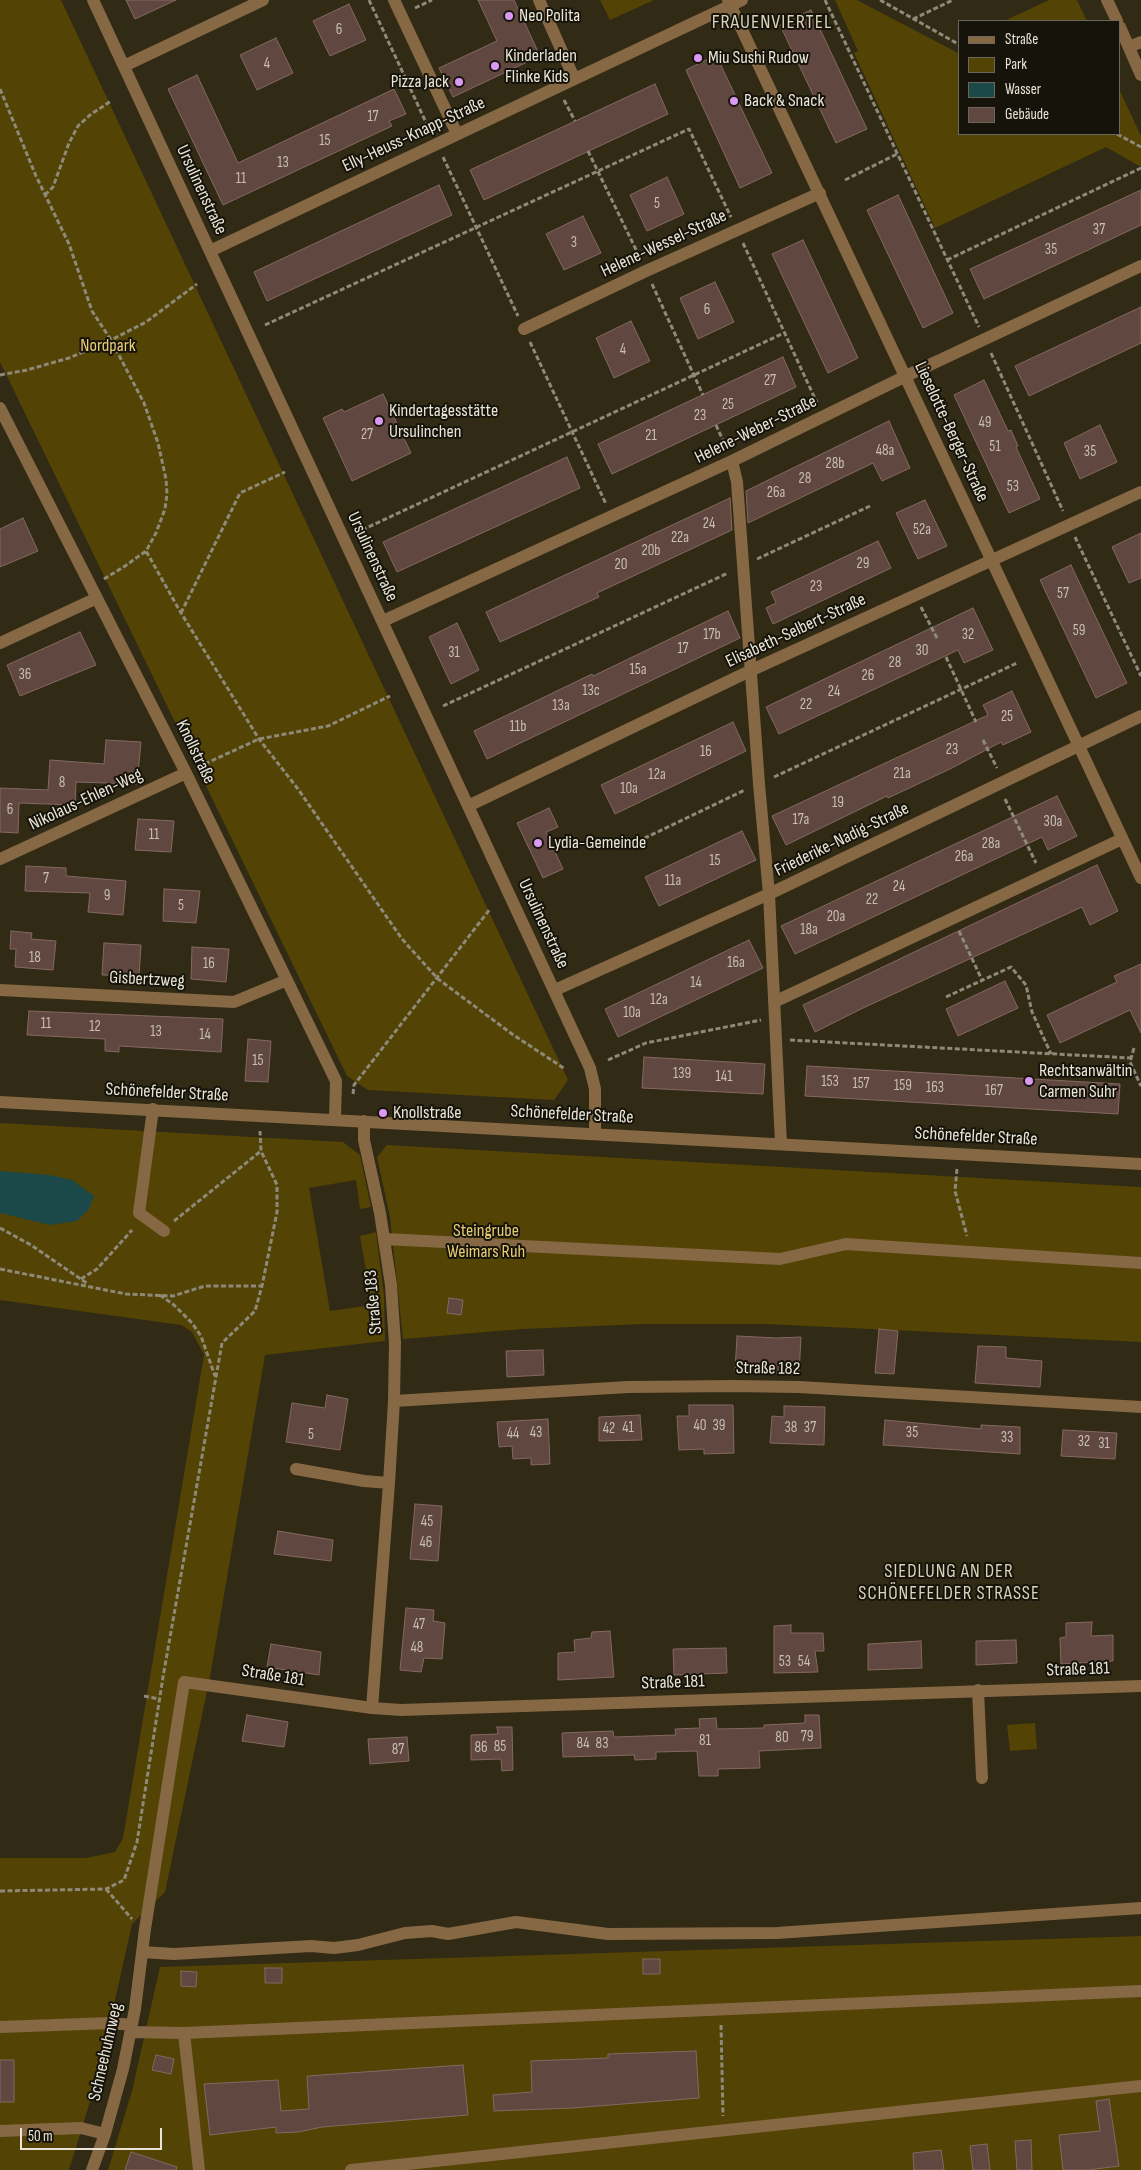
<!DOCTYPE html>
<meta charset="utf-8">
<style>
body{margin:0}
#map{position:relative;width:1141px;height:2170px;overflow:hidden;background:#312a15;font-family:"Sofia Sans Condensed",sans-serif}
canvas{display:block}
.legend{position:absolute;left:958px;top:20px;width:162px;height:115px;box-sizing:border-box;background:#16130a;border:1px solid #6b675c;margin:0;padding:6px 9px;list-style:none;font-size:15px;color:#eae5d8}
.legend li{display:flex;align-items:center;gap:10px;height:25px}
.legend b{width:25px;border:1px solid #6b675c}
.scale{position:absolute;left:20px;top:2128px;width:142px;height:22px;box-sizing:border-box;border:2px solid #eae5d8;border-top:0;padding-left:6px;font-size:15px;line-height:18px;white-space:nowrap;color:#eae5d8;-webkit-text-stroke:4px #16130a;paint-order:stroke}
</style>
<div id="map">
<canvas width="1141" height="2170"></canvas>
<ul class="legend">
<li><b style="height:6px;background:#866844"></b>Straße</li>
<li><b style="height:14px;background:#534305"></b>Park</li>
<li><b style="height:14px;background:#1b494a"></b>Wasser</li>
<li><b style="height:14px;background:#604740"></b>Gebäude</li>
</ul>
<div class="scale">50 m</div>
</div>
<script>
const c = document.querySelector('canvas').getContext('2d');
c.lineJoin = 'round';
function fillPath(path, color) { c.fillStyle = color; c.fill(path, 'evenodd'); }
const toPath = rows => new Path2D(rows.map(r => 'M' + r).join(''));
function strokePath(path, color, width, dash) { c.strokeStyle = color; c.lineWidth = width; c.lineCap = dash ? 'butt' : 'round'; c.setLineDash(dash || []); c.stroke(path); }
function label(font, color, halo, rows, align = 'center') {
  c.font = font + ' "Sofia Sans Condensed",sans-serif'; c.lineWidth = 4; c.setLineDash([]); c.textBaseline = 'middle'; c.strokeStyle = halo; c.fillStyle = color; for (const [text, x, y, turn = 0] of rows) {
    c.save(); c.translate(x, y); c.rotate((+turn || 0) * Math.PI / 180); c.textAlign = isNaN(turn) ? turn : align; if (halo) c.strokeText(text, 0, 0); c.fillText(text, 0, 0); c.restore();
  }
}
const green = toPath([
 [0,0,61,0,568,1080,554,1100,368,1090,347,1076,0,362],
 [600,0,654,0,610,20],
 [835,0,857,0,960,54,960,134,1120,134,1120,91,1141,136,1141,167,1106,147,935,228,854,53,858,51],
 [1049,0,1077,0,1087,21,1004,21],
 [0,1123,343,1142,360,1155,371,1207,360,1209,356,1180,309,1188,330,1311,372,1305,360,1236,376,1232,384,1296,385,1341,265,1355,210,1677,165,1892,132,1924,98,2076,69,2170,0,2170,0,1858,86,1858,115,1852,123,1838,204,1355,192,1332,181,1325,0,1300],
 [387,1145,1141,1187,1141,1342,766,1324,643,1324,522,1329,403,1339,390,1217,377,1157],
 [1035,1723,1037,1749,1010,1751,1007,1725],
 [1141,1936,1141,2170,108,2170,132,2091,160,1967]
]);
const water = toPath([
 [0,1171,50,1175,72,1180,94,1196,89,1209,77,1221,50,1225,0,1213]
]);
const building = toPath([
 [126,0,176,0,135,19,126,0],
 [478,0,514,0,540,56,453,97,439,68,497,41,478,0],
 [349,4,366,40,330,56,313,21,349,4],
 [811,10,867,129,836,143,780,25,811,10],
 [276,38,293,73,257,90,240,55,276,38],
 [716,55,772,173,740,188,686,70,716,55],
 [197,75,238,163,394,89,406,114,389,121,392,126,223,205,168,89,197,75],
 [655,84,668,114,484,200,470,170,655,84],
 [667,177,684,214,647,231,630,195,667,177],
 [439,185,452,215,267,301,254,272,439,185],
 [1141,190,1141,225,984,299,970,269,1141,190],
 [898,195,953,313,923,328,867,210,898,195],
 [583,216,601,253,564,270,546,234,583,216],
 [803,240,858,358,828,373,772,254,803,240],
 [715,282,734,322,698,339,680,298,715,282],
 [1141,307,1141,343,1029,396,1015,366,1141,307],
 [631,321,650,361,614,378,596,338,631,321],
 [783,357,796,387,612,474,598,444,783,357],
 [984,380,1008,431,1011,430,1018,446,1016,447,1040,499,1009,513,954,395,984,380],
 [383,394,411,453,352,481,323,418,342,409,344,412,383,394],
 [889,421,910,468,882,481,873,463,748,523,746,491,889,421],
 [1100,425,1117,462,1080,479,1064,443,1100,425],
 [567,457,580,488,397,572,383,542,567,457],
 [730,498,732,530,597,593,599,597,500,642,486,612,730,498],
 [925,500,947,546,918,559,896,513,925,500],
 [23,518,38,551,0,567,0,529,23,518],
 [1141,533,1141,578,1129,583,1112,547,1141,533],
 [878,541,891,568,773,624,766,608,776,603,771,592,878,541],
 [1071,565,1127,683,1096,698,1040,580,1071,565],
 [973,608,993,650,964,663,958,650,779,734,766,707,973,608],
 [728,611,740,638,487,759,474,731,592,674,593,676,728,611],
 [457,623,479,670,451,684,429,637,457,623],
 [80,632,96,665,20,696,7,665,80,632],
 [1012,691,1031,732,1003,745,1001,742,952,768,888,798,887,796,786,845,772,816,988,715,983,705,1012,691],
 [733,722,746,751,615,814,601,785,733,722],
 [106,740,141,742,137,784,76,782,75,805,19,803,18,833,0,832,0,788,48,790,50,760,104,764,106,740],
 [1057,796,1077,836,1048,850,1042,837,795,954,781,926,1057,796],
 [549,808,558,827,546,832,563,869,543,878,517,823,549,808],
 [138,819,174,821,171,852,135,850,138,819],
 [742,831,756,860,659,906,645,877,742,831],
 [1097,865,1118,911,1090,925,1082,907,861,1009,815,1032,803,1005,1097,865],
 [26,866,66,868,66,876,126,881,123,915,88,912,90,893,25,891,26,866],
 [164,889,200,891,196,923,163,921,164,889],
 [11,931,32,933,31,939,56,941,53,970,15,967,16,949,10,949,11,931],
 [749,940,763,968,618,1037,605,1009,749,940],
 [104,943,141,945,139,976,102,975,104,943],
 [192,947,229,949,226,982,191,979,192,947],
 [1141,964,1141,1033,1130,1010,1060,1043,1047,1015,1117,982,1114,976,1141,964],
 [1005,981,1018,1008,958,1036,946,1009,1005,981],
 [29,1011,223,1019,221,1052,119,1046,119,1052,105,1051,105,1039,27,1035,29,1011],
 [248,1039,271,1041,268,1082,245,1081,248,1039],
 [644,1057,765,1064,763,1094,642,1088,644,1057],
 [807,1066,1120,1084,1118,1114,805,1096,807,1066],
 [449,1298,463,1300,461,1315,447,1313,449,1298],
 [879,1329,898,1331,894,1374,875,1373,879,1329],
 [737,1336,776,1338,801,1337,799,1374,735,1371,737,1336],
 [978,1346,1006,1347,1006,1358,1042,1361,1040,1387,975,1383,978,1346],
 [543,1350,544,1375,507,1377,506,1351,543,1350],
 [327,1395,348,1399,340,1450,286,1442,292,1403,325,1408,327,1395],
 [689,1405,733,1405,734,1453,704,1454,704,1449,679,1450,677,1416,689,1416,689,1405],
 [784,1406,825,1407,824,1445,770,1443,772,1416,784,1417,784,1406],
 [640,1415,642,1440,599,1441,599,1417,640,1415],
 [548,1419,550,1464,531,1465,531,1458,513,1459,512,1446,499,1447,497,1422,548,1419],
 [885,1420,981,1429,981,1425,1020,1427,1020,1454,883,1445,885,1420],
 [1063,1430,1117,1433,1115,1459,1061,1456,1063,1430],
 [415,1504,442,1506,438,1561,410,1559,415,1504],
 [278,1531,333,1540,331,1561,274,1554,278,1531],
 [406,1608,434,1610,433,1621,445,1623,442,1659,424,1658,421,1672,400,1670,406,1608],
 [1092,1622,1091,1636,1113,1635,1113,1661,1061,1664,1060,1638,1066,1637,1066,1623,1092,1622],
 [791,1625,791,1633,823,1633,824,1651,815,1651,818,1672,774,1673,774,1626,791,1625],
 [610,1631,614,1677,558,1680,558,1653,575,1652,574,1640,591,1638,592,1632,610,1631],
 [1016,1640,1017,1663,976,1665,976,1641,1016,1640],
 [921,1641,922,1668,868,1670,868,1644,921,1641],
 [271,1644,321,1652,319,1675,267,1667,271,1644],
 [726,1648,727,1673,674,1675,673,1649,726,1648],
 [247,1715,288,1722,284,1747,242,1741,247,1715],
 [805,1715,819,1715,821,1748,759,1751,760,1768,718,1769,718,1776,699,1776,697,1751,656,1752,656,1759,635,1760,634,1755,563,1757,562,1733,613,1731,614,1737,676,1735,675,1729,700,1728,699,1719,716,1718,717,1729,764,1728,764,1725,805,1723,805,1715],
 [497,1727,512,1727,513,1770,502,1771,501,1759,471,1760,471,1735,498,1734,497,1727],
 [407,1737,409,1761,370,1764,368,1739,407,1737],
 [643,1959,660,1959,660,1974,643,1974,643,1959],
 [265,1968,282,1968,282,1983,265,1983,265,1968],
 [181,1971,197,1972,196,1987,181,1986,181,1971],
 [696,2051,699,2098,572,2108,494,2111,493,2095,532,2092,531,2061,608,2058,608,2054,696,2051],
 [156,2055,174,2059,171,2074,152,2070,156,2055],
 [0,2060,14,2060,14,2102,0,2102,0,2060],
 [463,2065,468,2115,322,2127,298,2132,276,2133,276,2127,210,2135,204,2084,278,2080,281,2111,309,2109,307,2076,463,2065],
 [1109,2099,1119,2166,1088,2170,1063,2170,1059,2135,1100,2131,1096,2101,1109,2099],
 [1031,2140,1032,2170,1017,2170,1015,2141,1031,2140],
 [987,2144,990,2170,973,2170,970,2146,987,2144],
 [941,2150,944,2170,914,2170,913,2153,941,2150],
 [131,2152,177,2167,176,2170,125,2170,131,2152]
]);
const path = toPath([
 [369,0,430,131],
 [825,0,979,327],
 [880,0,960,45],
 [415,8,432,0],
 [913,19,953,0],
 [0,89,36,176,69,244,92,311,111,340,144,403,158,443,166,479,167,494,165,509,156,533,146,551,181,613,259,739,298,789,402,939,438,979,512,1034,565,1069],
 [564,100,575,121],
 [1117,134,1141,147],
 [588,151,640,258],
 [443,157,518,316],
 [845,180,897,154],
 [45,195,53,187,69,143,78,126,90,115,111,101],
 [743,243,817,403],
 [947,260,1141,168],
 [652,284,703,395],
 [265,325,689,129,731,217],
 [530,342,606,504],
 [991,353,1063,511],
 [0,375,27,370,69,358,111,340,146,322,197,284],
 [716,425,726,447],
 [362,530,784,333],
 [1075,537,1141,676],
 [757,559,870,506],
 [104,579,125,566,146,551],
 [921,607,938,640],
 [181,613,240,493,285,472],
 [946,657,976,722],
 [443,706,728,573],
 [983,740,997,768],
 [198,767,259,739,328,726,390,696],
 [774,777,1017,663],
 [1005,799,1036,863],
 [624,848,745,790],
 [534,900,538,898],
 [959,931,982,980],
 [946,997,1011,967,1026,985,1032,1012,1051,1054],
 [790,1040,1131,1058],
 [1134,1048,1130,1062,1141,1086],
 [608,1060,646,1043,761,1020],
 [353,1094,354,1085,490,909],
 [957,1169,955,1191,967,1236],
 [174,1221,261,1151],
 [0,1228,31,1245,88,1284],
 [0,1269,126,1294,173,1296,205,1286,262,1286],
 [81,1279,97,1269,132,1230],
 [160,1295,174,1305,192,1323,201,1336,215,1376],
 [144,1696,159,1699],
 [106,1889,132,1919],
 [0,1891,106,1889,124,1880,137,1842,163,1677,222,1343,255,1311,262,1286,277,1212,277,1185,261,1151,260,1131],
 [721,2025,723,2116]
]);
const minor = toPath([
 [93,0,590,1068,595,1089,595,1134],
 [394,0,457,134],
 [539,0,574,78],
 [728,0,1141,878],
 [1107,0,1117,21],
 [1120,27,1141,75],
 [1129,47,1141,42],
 [124,66,263,0],
 [210,251,742,0],
 [524,329,646,271,820,193],
 [0,408,186,773,336,1081,335,1119],
 [732,461,737,482,759,784,769,894,781,1144],
 [383,621,732,461,906,376,1141,266],
 [0,643,97,598],
 [468,806,752,670,1141,492],
 [0,859,186,773],
 [0,990,234,1002,287,980],
 [555,990,769,894,1141,716],
 [774,1002,1122,839],
 [0,1102,1141,1164],
 [153,1109,139,1213,164,1231],
 [364,1121,364,1140,380,1213,391,1285,395,1343,394,1401,389,1483,372,1708],
 [385,1239,780,1259,846,1244,1141,1263],
 [394,1401,628,1387,734,1386,799,1387,1141,1407],
 [296,1469,364,1481,389,1483],
 [978,1690,982,1778],
 [142,1952,174,1954,311,1946,334,1948,358,1945,405,1933,432,1931,448,1934,516,1922,608,1934,777,1933,1141,1908],
 [0,2027,111,2023,132,2025],
 [131,2032,184,2033],
 [0,2131,81,2128,105,2134],
 [92,2170,105,2134,123,2069,135,2009,145,1929,184,1682,372,1708,401,1710,1141,1686],
 [199,2170,184,2033,1141,1991],
 [351,2170,1141,2086]
]);
const markers = [
 [509,16,5,"#dc99f4"],
 [698,58,5,"#dc99f4"],
 [495,66,5,"#dc99f4"],
 [459,82,5,"#dc99f4"],
 [734,101,5,"#dc99f4"],
 [379,421,5,"#dc99f4"],
 [538,843,5,"#dc99f4"],
 [1029,1081,5,"#dc99f4"],
 [383,1113,5,"#dc99f4"]
];
const numberNames = [
 ["6",339,30],
 ["4",267,64],
 ["17",373,117],
 ["15",325,141],
 ["13",283,163],
 ["11",241,179],
 ["5",657,204],
 ["37",1099,230],
 ["3",574,243],
 ["35",1051,250],
 ["6",707,310],
 ["4",623,350],
 ["27",770,381],
 ["25",728,405],
 ["23",700,416],
 ["49",985,423],
 ["27",367,435],
 ["21",651,436],
 ["51",995,447],
 ["48a",885,451],
 ["35",1090,452],
 ["28b",835,464],
 ["28",805,479],
 ["53",1013,487],
 ["26a",776,493],
 ["24",709,524],
 ["52a",922,530],
 ["22a",680,538],
 ["20b",651,551],
 ["29",863,564],
 ["20",621,565],
 ["23",816,587],
 ["57",1063,594],
 ["59",1079,631],
 ["17b",712,635],
 ["32",968,635],
 ["17",683,649],
 ["30",922,651],
 ["31",454,653],
 ["28",895,663],
 ["15a",638,670],
 ["36",25,675],
 ["26",868,676],
 ["13c",591,691],
 ["24",834,692],
 ["22",806,705],
 ["13a",561,706],
 ["25",1007,717],
 ["11b",518,727],
 ["23",952,750],
 ["16",706,752],
 ["21a",902,774],
 ["12a",657,775],
 ["8",62,783],
 ["10a",629,789],
 ["19",838,803],
 ["6",10,810],
 ["17a",801,820],
 ["30a",1053,822],
 ["11",154,835],
 ["28a",991,844],
 ["26a",964,857],
 ["15",715,861],
 ["7",46,879],
 ["11a",673,881],
 ["24",899,887],
 ["9",107,896],
 ["22",872,900],
 ["5",181,906],
 ["20a",836,917],
 ["18a",809,930],
 ["18",35,958],
 ["16a",736,963],
 ["16",209,964],
 ["14",696,983],
 ["12a",659,1000],
 ["10a",632,1013],
 ["11",46,1024],
 ["12",95,1027],
 ["13",156,1032],
 ["14",205,1035],
 ["15",258,1061],
 ["139",682,1074],
 ["141",724,1077],
 ["153",830,1082],
 ["157",861,1084],
 ["159",903,1086],
 ["163",935,1088],
 ["167",994,1091],
 ["40",700,1426],
 ["39",719,1426],
 ["41",628,1428],
 ["38",791,1428],
 ["37",810,1428],
 ["42",609,1429],
 ["43",536,1433],
 ["35",912,1433],
 ["44",513,1434],
 ["5",311,1435],
 ["33",1007,1438],
 ["32",1084,1442],
 ["31",1104,1444],
 ["45",427,1522],
 ["46",426,1543],
 ["47",419,1625],
 ["48",417,1648],
 ["53",785,1662],
 ["54",804,1662],
 ["79",807,1737],
 ["80",782,1738],
 ["81",705,1741],
 ["84",583,1744],
 ["83",602,1744],
 ["85",500,1747],
 ["86",481,1748],
 ["87",398,1750]
];
const poiNames = [
 ["Neo Polita",519,16],
 ["Kinderladen",505,56],
 ["Flinke Kids",505,77],
 ["Miu Sushi Rudow",708,58],
 ["Pizza Jack",449,82,"right"],
 ["Back & Snack",744,101],
 ["Kindertagesstätte",389,411],
 ["Ursulinchen",389,432],
 ["Lydia-Gemeinde",548,843],
 ["Rechtsanwältin",1039,1071],
 ["Carmen Suhr",1039,1092],
 ["Knollstraße",393,1113]
];
const streetNames = [
 ["Elly-Heuss-Knapp-Straße",414,135,-25],
 ["Ursulinenstraße",201,190,65],
 ["Helene-Wessel-Straße",664,244,-25],
 ["Helene-Weber-Straße",756,430,-26],
 ["Lieselotte-Berger-Straße",951,432,65],
 ["Ursulinenstraße",372,557,65],
 ["Elisabeth-Selbert-Straße",796,631,-25],
 ["Knollstraße",195,752,64],
 ["Nikolaus-Ehlen-Weg",86,800,-25],
 ["Friederike-Nadig-Straße",842,840,-26],
 ["Ursulinenstraße",543,924,65],
 ["Gisbertzweg",147,980,3],
 ["Schönefelder Straße",167,1093,3],
 ["Schönefelder Straße",572,1115,3],
 ["Schönefelder Straße",976,1137,3],
 ["Straße 183",374,1302,-95],
 ["Straße 182",768,1369,1],
 ["Straße 181",1078,1670,-2],
 ["Straße 181",273,1676,9],
 ["Straße 181",673,1683,-2],
 ["Schneehuhnweg",106,2052,-77]
];
const parkNames = [
 ["Nordpark",108,346],
 ["Steingrube",486,1231],
 ["Weimars Ruh",486,1252]
];
const neighbourhoodNames = [
 ["SIEDLUNG AN DER",949,1572],
 ["SCHÖNEFELDER STRASSE",949,1594]
];
const quarterNames = [
 ["FRAUENVIERTEL",772,23]
];
fillPath(green, '#534305');
fillPath(water, '#1b494a');
fillPath(building, '#604740');
strokePath(building, '#846962', 1);
strokePath(path, '#8f8979', 3, [5, 2.5]);
strokePath(minor, '#866844', 12);
for (const [x, y, r, color] of markers) { const dot = new Path2D(); dot.arc(x, y, r, 0, 2 * Math.PI); c.fillStyle = color; c.fill(dot); strokePath(dot, '#16130a', 2); }
label('15px', '#c8beb2', null, numberNames);
label('18px', '#eae5d8', '#16130a', poiNames, 'left');
label('18px', '#eae5d8', '#16130a', streetNames);
label('18px', '#e9cd75', '#16130a', parkNames);
c.letterSpacing = '1px';
label('19px', '#dbd3b9', '#16130a', neighbourhoodNames);
c.letterSpacing = '0px';
c.letterSpacing = '1px';
label('20px', '#dbd3b9', '#16130a', quarterNames);
c.letterSpacing = '0px';
</script>
